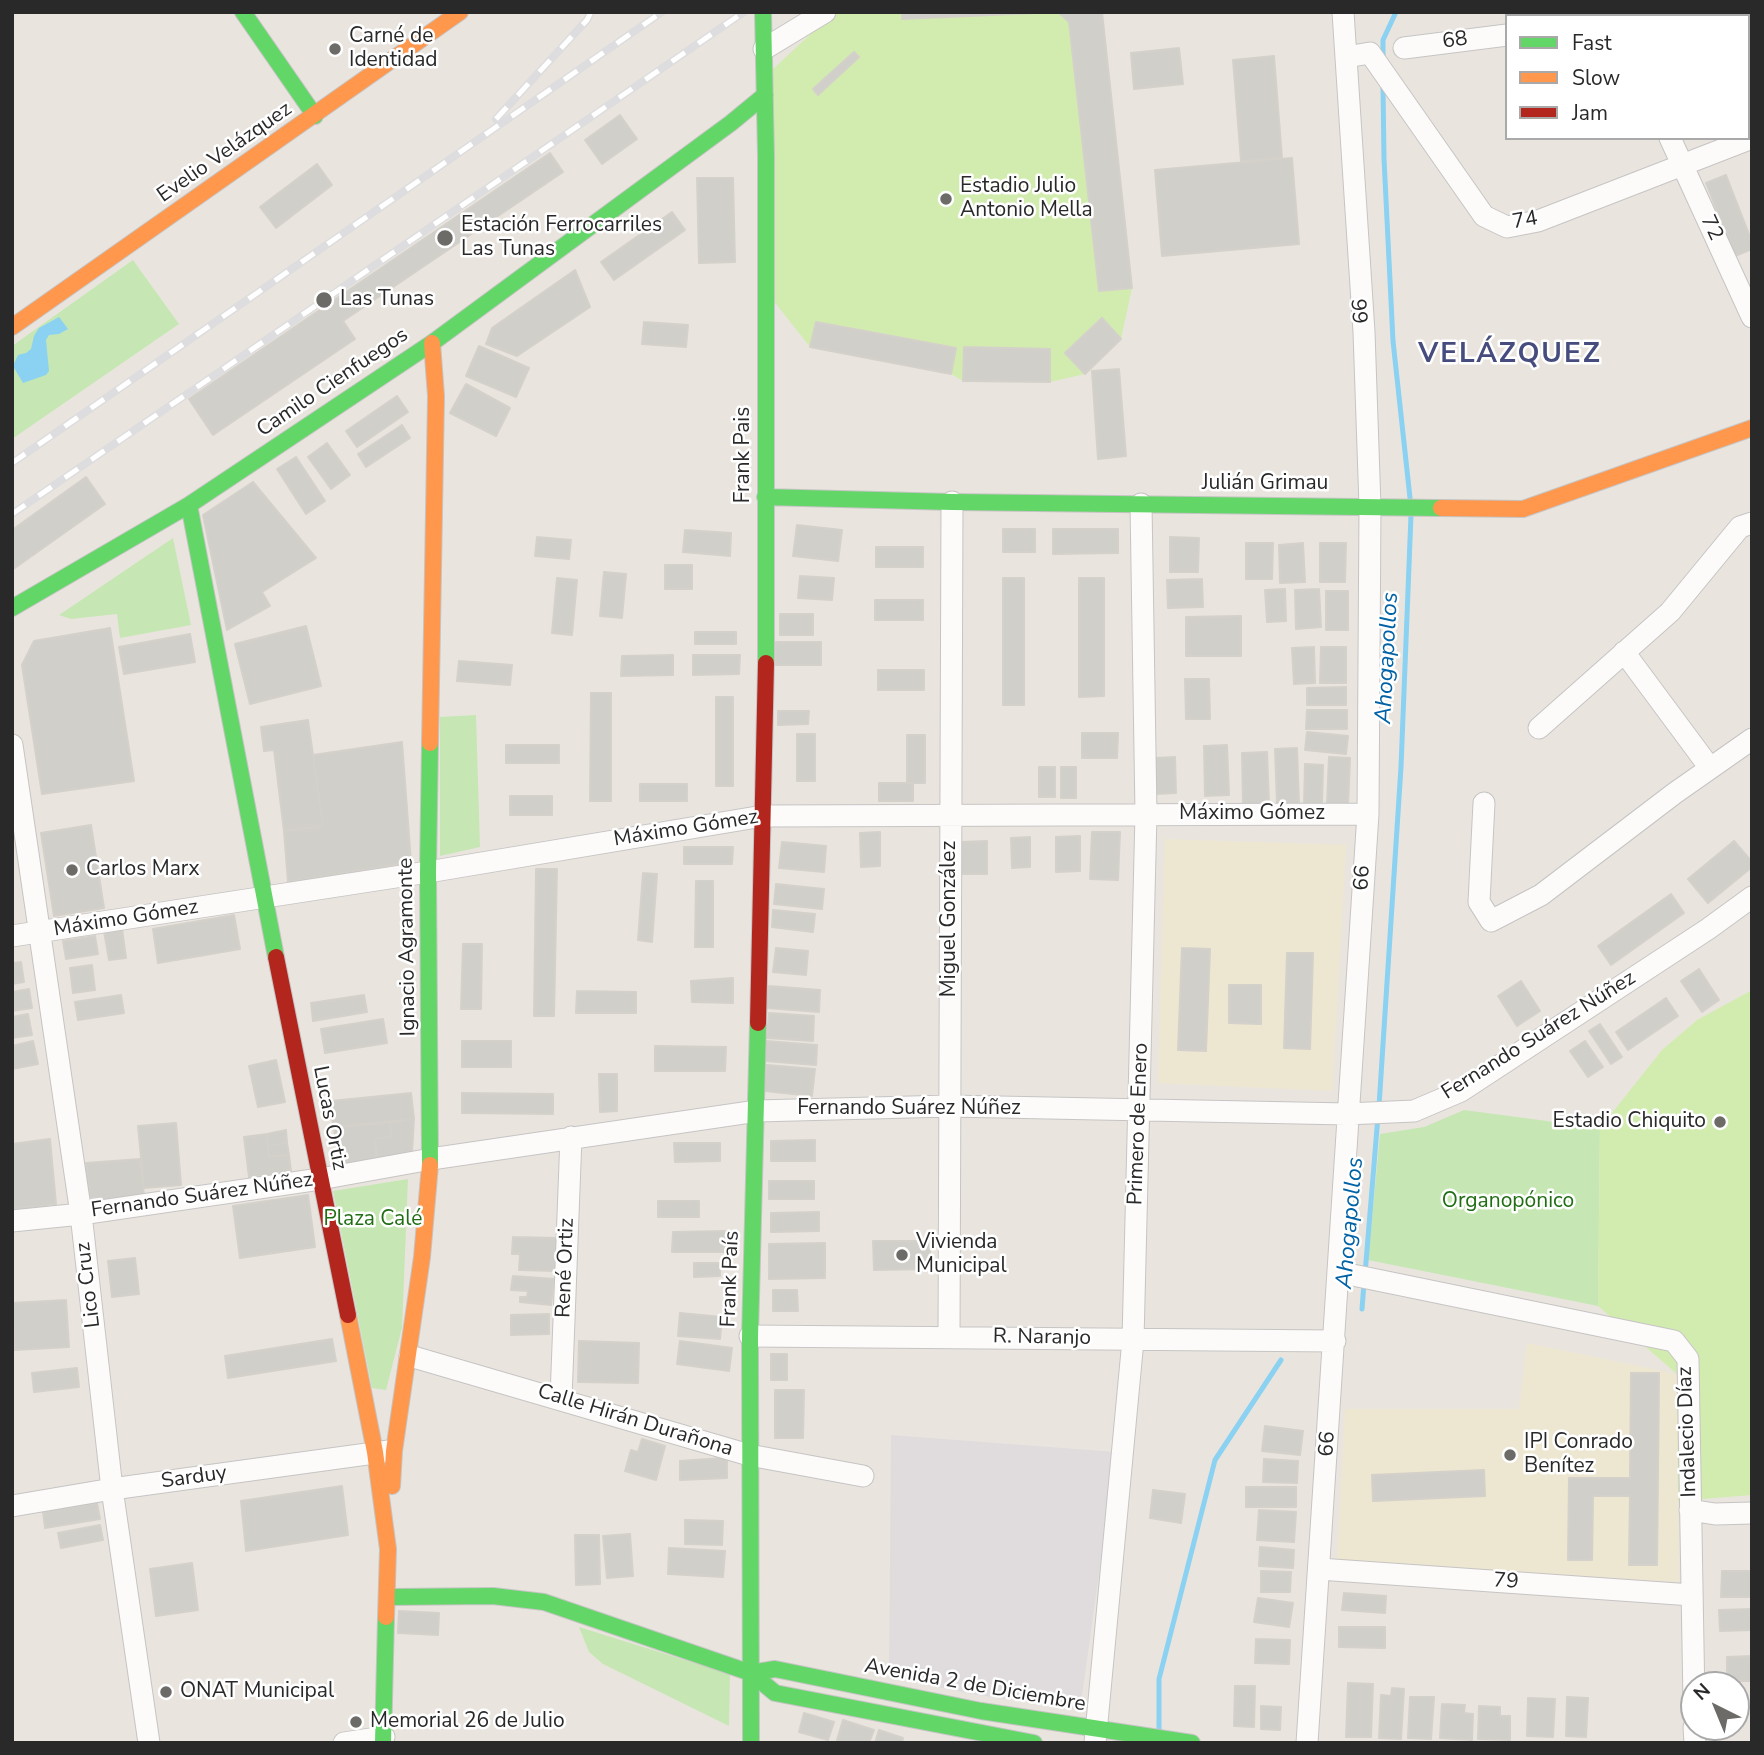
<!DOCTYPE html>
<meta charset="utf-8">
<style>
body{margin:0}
#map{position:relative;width:1764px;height:1755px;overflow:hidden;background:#e9e5de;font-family:"Nunito Sans",sans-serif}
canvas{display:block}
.frame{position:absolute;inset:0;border:14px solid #292929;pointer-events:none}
.legend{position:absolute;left:1505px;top:14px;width:245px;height:126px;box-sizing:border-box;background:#fff;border:2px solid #a9a9a9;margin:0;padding:9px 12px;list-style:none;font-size:21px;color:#292929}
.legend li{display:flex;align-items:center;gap:14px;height:35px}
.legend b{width:35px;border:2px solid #a9a9a9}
.north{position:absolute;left:1680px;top:1671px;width:70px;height:70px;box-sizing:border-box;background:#fff;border:2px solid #a9a9a9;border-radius:50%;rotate:317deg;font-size:19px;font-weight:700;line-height:28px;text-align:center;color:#292929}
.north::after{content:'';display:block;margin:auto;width:24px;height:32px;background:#6c6b68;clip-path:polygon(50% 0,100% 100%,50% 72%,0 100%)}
</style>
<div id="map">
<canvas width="1764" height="1755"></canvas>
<div class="frame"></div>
<ul class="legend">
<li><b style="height:9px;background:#63d668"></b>Fast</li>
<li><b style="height:9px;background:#ff974d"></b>Slow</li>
<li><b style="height:9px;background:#b3261e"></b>Jam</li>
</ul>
<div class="north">N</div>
</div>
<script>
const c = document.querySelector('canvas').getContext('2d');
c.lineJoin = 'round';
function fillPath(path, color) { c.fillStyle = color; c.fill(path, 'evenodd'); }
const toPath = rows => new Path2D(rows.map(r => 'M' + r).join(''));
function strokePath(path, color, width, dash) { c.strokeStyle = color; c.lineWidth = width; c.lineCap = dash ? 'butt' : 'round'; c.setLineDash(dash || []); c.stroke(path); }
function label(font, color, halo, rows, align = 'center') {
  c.font = font + ' "Nunito Sans",sans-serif'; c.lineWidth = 5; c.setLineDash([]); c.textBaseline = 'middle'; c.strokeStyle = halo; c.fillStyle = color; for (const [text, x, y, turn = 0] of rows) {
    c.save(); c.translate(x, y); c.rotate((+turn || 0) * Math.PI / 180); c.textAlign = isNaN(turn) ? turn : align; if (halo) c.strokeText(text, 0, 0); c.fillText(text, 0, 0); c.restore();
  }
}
const industrial = toPath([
 [891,1435,1116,1452,1080,1710,971,1694,889,1677]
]);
const education = toPath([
 [1165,839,1346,845,1332,1091,1158,1083],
 [1527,1343,1677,1374,1679,1582,1337,1563,1345,1409,1519,1409]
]);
const green = toPath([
 [133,260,179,324,12,439,12,346],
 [173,538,191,625,120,638,117,614,71,619,59,615],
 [476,715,480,847,440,856,440,717],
 [1464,1110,1600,1128,1598,1306,1368,1260,1380,1134,1424,1127],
 [408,1179,402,1328,386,1390,372,1388,333,1191],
 [579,1627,730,1674,729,1726,603,1664,589,1652]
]);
const pitch = toPath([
 [842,12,1102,12,1132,288,1121,339,1085,374,1050,382,963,381,951,374,810,347,769,295,773,69,830,16],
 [1752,990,1752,1495,1678,1501,1677,1374,1598,1306,1600,1128,1662,1050,1697,1020]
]);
const water = toPath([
 [59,317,68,329,59,334,49,335,46,340,49,371,46,375,23,383,13,366,18,355,26,353,31,349,34,336,39,328]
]);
const stream = toPath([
 [1383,59,1383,40,1396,12],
 [1383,86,1384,159,1393,341,1410,498],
 [1379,1106,1401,767,1411,515],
 [1365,1274,1378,1116],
 [1362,1309,1364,1283],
 [1159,1729,1159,1679,1215,1460,1281,1360]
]);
const building = toPath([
 [902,12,1102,12,1132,288,1099,291,1069,22,1058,12,902,19,902,12],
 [1179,48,1183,84,1134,89,1131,53,1179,48],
 [854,52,859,57,818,95,813,89,854,52],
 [1274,56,1282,158,1241,161,1233,60,1274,56],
 [620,115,637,139,602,164,585,140,620,115],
 [550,153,563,172,343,321,355,339,213,435,189,399,550,153],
 [1292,158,1299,244,1162,256,1155,170,1292,158],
 [317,164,332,185,276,228,260,207,317,164],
 [1726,175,1752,242,1752,249,1735,256,1706,183,1726,175],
 [697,178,733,178,735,262,699,263,697,178],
 [672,212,685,230,614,280,601,262,672,212],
 [575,270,590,307,517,356,486,344,492,328,575,270],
 [1102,318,1121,339,1085,374,1065,353,1102,318],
 [644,322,688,325,686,347,642,344,644,322],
 [816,322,956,348,951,374,810,347,816,322],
 [479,346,529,368,516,397,466,376,479,346],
 [964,347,1050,349,1050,382,963,381,964,347],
 [1119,369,1126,456,1098,459,1092,371,1119,369],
 [466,384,510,408,496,436,450,413,466,384],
 [397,396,408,412,357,447,346,431,397,396],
 [402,425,410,438,366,467,358,454,402,425],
 [327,443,350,475,331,489,308,457,327,443],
 [296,457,325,501,306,514,277,469,296,457],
 [86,477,105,504,12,570,12,530,86,477],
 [253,482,316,558,262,592,270,606,227,630,203,515,253,482],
 [797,525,842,530,838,561,793,556,797,525],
 [1003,529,1035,529,1035,552,1003,552,1003,529],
 [1053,529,1118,529,1118,553,1053,554,1053,529],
 [685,530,731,533,730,556,683,552,685,530],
 [537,537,571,540,569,559,535,556,537,537],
 [1170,537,1199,538,1198,572,1170,572,1170,537],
 [1246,543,1273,543,1272,579,1246,579,1246,543],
 [1303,543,1305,582,1280,583,1279,545,1303,543],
 [1320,543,1346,543,1345,582,1320,582,1320,543],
 [876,547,923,547,923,567,876,567,876,547],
 [665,565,692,565,692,589,665,589,665,565],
 [604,572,626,574,622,618,600,616,604,572],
 [800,576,834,578,832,600,798,598,800,576],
 [557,578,577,580,572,635,552,633,557,578],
 [1003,578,1024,578,1024,705,1003,705,1003,578],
 [1079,578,1104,578,1104,696,1079,697,1079,578],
 [1202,579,1203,607,1168,608,1167,580,1202,579],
 [1285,589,1286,621,1267,622,1265,590,1285,589],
 [1319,589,1321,627,1296,629,1295,590,1319,589],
 [1326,591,1348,591,1348,630,1326,630,1326,591],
 [875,600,923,600,923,620,875,620,875,600],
 [780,614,813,614,813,635,780,635,780,614],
 [1241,616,1241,656,1186,656,1186,617,1241,616],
 [306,626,321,686,250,704,235,644,306,626],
 [110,628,134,781,42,794,22,665,34,641,110,628],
 [695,632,736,632,736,644,695,644,695,632],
 [190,634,195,662,124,674,119,647,190,634],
 [776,642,821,642,821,665,776,665,776,642],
 [1314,647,1315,683,1294,684,1292,648,1314,647],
 [1321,647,1346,647,1346,683,1320,683,1321,647],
 [673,655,673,675,621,676,622,656,673,655],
 [693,655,740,655,739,674,693,675,693,655],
 [459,661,512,665,510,685,457,681,459,661],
 [878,670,924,670,924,690,878,690,878,670],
 [1185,679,1209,679,1210,719,1186,719,1185,679],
 [1346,687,1346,705,1307,705,1307,688,1346,687],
 [591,693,611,693,611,801,590,801,591,693],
 [716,697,733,697,733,786,716,786,716,697],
 [1307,710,1347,710,1347,729,1306,729,1307,710],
 [778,711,809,711,808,724,778,725,778,711],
 [308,720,323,826,284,831,274,750,264,751,261,727,308,720],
 [1307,732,1348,736,1346,754,1305,750,1307,732],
 [1082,733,1118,733,1117,758,1082,758,1082,733],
 [797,734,815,734,815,781,797,781,797,734],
 [907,735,925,735,925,783,907,783,907,735],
 [402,742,411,862,288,882,284,831,323,826,313,755,402,742],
 [506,745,559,745,559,763,506,763,506,745],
 [1227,745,1229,795,1205,796,1204,746,1227,745],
 [1297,748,1299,803,1277,804,1275,749,1297,748],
 [1267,752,1269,803,1243,804,1242,753,1267,752],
 [1175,757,1176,793,1156,794,1155,758,1175,757],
 [1329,757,1350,758,1348,805,1327,804,1329,757],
 [1305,764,1323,765,1322,805,1304,805,1305,764],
 [1039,767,1055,767,1055,797,1039,797,1039,767],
 [1061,767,1076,767,1076,798,1061,798,1061,767],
 [879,783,913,783,913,801,879,801,879,783],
 [640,784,687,784,687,801,640,801,640,784],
 [510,796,552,796,552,815,510,815,510,796],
 [91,825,104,908,54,916,41,833,91,825],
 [880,832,880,866,861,867,860,833,880,832],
 [1092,832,1120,832,1118,880,1090,879,1092,832],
 [1080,836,1080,871,1056,872,1056,837,1080,836],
 [1030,837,1030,867,1012,868,1011,838,1030,837],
 [987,841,987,874,961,874,960,842,987,841],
 [1734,841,1752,862,1752,867,1708,903,1688,879,1734,841],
 [782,842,826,846,824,872,779,868,782,842],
 [684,847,733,847,732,864,684,864,684,847],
 [536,869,557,869,554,1016,534,1016,536,869],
 [643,873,657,874,652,942,638,940,643,873],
 [696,881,713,881,713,947,695,947,696,881],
 [776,884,824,889,822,909,774,904,776,884],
 [1671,894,1684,913,1611,965,1598,946,1671,894],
 [773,910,815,914,813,932,772,927,773,910],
 [234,915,240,949,158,963,153,929,234,915],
 [122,929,126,958,109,960,104,931,122,929],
 [95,936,98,954,66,959,63,941,95,936],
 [463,944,482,944,481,1009,461,1009,463,944],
 [776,948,808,951,806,975,773,972,776,948],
 [1182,948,1210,949,1206,1051,1178,1050,1182,948],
 [1287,953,1313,953,1310,1049,1284,1048,1287,953],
 [21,962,24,982,12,984,12,963,21,962],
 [92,965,95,990,73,993,70,968,92,965],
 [1699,969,1719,1000,1702,1012,1681,981,1699,969],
 [733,978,733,1003,692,1002,691,981,733,978],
 [1521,981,1540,1011,1517,1026,1498,996,1521,981],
 [1229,985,1261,985,1261,1024,1229,1023,1229,985],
 [769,986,820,990,819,1012,767,1008,769,986],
 [29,989,32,1008,12,1011,12,992,29,989],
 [577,991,636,992,636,1013,576,1013,577,991],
 [121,995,124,1013,78,1020,75,1002,121,995],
 [364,995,367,1012,313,1021,311,1003,364,995],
 [1666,998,1678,1016,1628,1050,1616,1032,1666,998],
 [769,1013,814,1016,813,1041,767,1038,769,1013],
 [28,1014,32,1035,12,1038,12,1017,28,1014],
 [383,1019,387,1043,325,1053,321,1029,383,1019],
 [1600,1024,1622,1057,1611,1064,1589,1031,1600,1024],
 [33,1041,38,1064,12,1069,12,1046,33,1041],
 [462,1041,511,1041,511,1067,462,1067,462,1041],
 [766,1041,817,1045,816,1065,765,1061,766,1041],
 [1585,1041,1603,1067,1588,1077,1570,1051,1585,1041],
 [655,1046,726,1047,725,1071,655,1071,655,1046],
 [276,1060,285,1102,258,1107,249,1066,276,1060],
 [767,1065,815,1069,812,1096,765,1091,767,1065],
 [599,1074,617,1074,617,1111,600,1112,599,1074],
 [411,1093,414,1119,333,1127,331,1101,411,1093],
 [462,1093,553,1094,553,1114,462,1113,462,1093],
 [414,1119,412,1152,378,1158,375,1139,391,1137,390,1122,414,1119],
 [390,1122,391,1137,375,1139,376,1161,340,1166,334,1128,390,1122],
 [176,1123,181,1185,144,1188,138,1126,176,1123],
 [286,1130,287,1143,268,1146,267,1134,286,1130],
 [267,1134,269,1157,289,1155,291,1171,249,1177,244,1137,267,1134],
 [50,1139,56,1204,12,1209,12,1144,50,1139],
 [815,1140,815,1161,771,1161,771,1141,815,1140],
 [287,1143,289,1155,269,1157,268,1146,287,1143],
 [674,1143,720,1143,720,1161,675,1162,674,1143],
 [140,1159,144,1195,91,1203,86,1163,140,1159],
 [769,1181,814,1181,814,1199,769,1199,769,1181],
 [308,1195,315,1247,240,1258,233,1206,308,1195],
 [658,1201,699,1201,699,1217,658,1217,658,1201],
 [819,1212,819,1231,771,1232,771,1213,819,1212],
 [727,1231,727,1252,672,1252,673,1232,727,1231],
 [513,1237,556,1238,555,1271,519,1270,520,1254,512,1254,513,1237],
 [873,1241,930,1241,930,1269,874,1270,873,1241],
 [825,1243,825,1278,769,1279,769,1244,825,1243],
 [135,1258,139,1294,112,1297,108,1261,135,1258],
 [694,1263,720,1263,720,1276,694,1277,694,1263],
 [513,1276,554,1279,551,1305,520,1302,520,1297,527,1297,528,1291,511,1290,513,1276],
 [773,1290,797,1290,798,1311,773,1311,773,1290],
 [66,1300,69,1347,15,1350,12,1303,66,1300],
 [680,1313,722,1317,720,1339,678,1336,680,1313],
 [549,1314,549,1334,511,1335,511,1315,549,1314],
 [332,1339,336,1361,228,1378,225,1356,332,1339],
 [579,1341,639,1343,638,1383,578,1382,579,1341],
 [680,1341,732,1348,729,1371,677,1364,680,1341],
 [771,1354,787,1354,787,1380,771,1380,771,1354],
 [77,1368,79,1387,34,1392,32,1373,77,1368],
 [1631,1373,1659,1373,1657,1565,1629,1565,1630,1496,1593,1496,1592,1560,1568,1560,1569,1478,1630,1478,1631,1373],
 [775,1390,804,1390,803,1438,775,1438,775,1390],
 [1265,1426,1303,1431,1300,1455,1262,1451,1265,1426],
 [642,1439,665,1446,656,1480,625,1471,631,1450,638,1452,642,1439],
 [723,1458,727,1461,727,1478,680,1480,680,1461,723,1458],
 [1264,1459,1298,1461,1297,1483,1263,1482,1264,1459],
 [1484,1470,1485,1496,1373,1501,1372,1475,1484,1470],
 [342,1486,348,1535,246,1551,241,1501,342,1486],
 [1246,1487,1296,1487,1296,1507,1246,1507,1246,1487],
 [1153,1490,1185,1494,1181,1523,1150,1518,1153,1490],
 [97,1503,100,1519,45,1528,43,1512,97,1503],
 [1259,1510,1296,1512,1294,1542,1257,1540,1259,1510],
 [685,1520,723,1521,722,1545,685,1544,685,1520],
 [100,1525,103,1540,61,1548,58,1533,100,1525],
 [630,1534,633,1576,607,1578,603,1536,630,1534],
 [575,1535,599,1535,600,1584,576,1585,575,1535],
 [1260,1547,1294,1550,1293,1568,1259,1566,1260,1547],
 [669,1548,725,1551,723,1577,668,1574,669,1548],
 [192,1563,198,1610,156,1616,150,1569,192,1563],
 [1261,1571,1291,1572,1290,1592,1261,1592,1261,1571],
 [1722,1571,1752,1571,1752,1597,1721,1597,1722,1571],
 [1344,1593,1386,1596,1385,1613,1342,1610,1344,1593],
 [1258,1598,1293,1603,1289,1627,1254,1622,1258,1598],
 [1752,1609,1752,1630,1720,1631,1719,1610,1752,1609],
 [399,1611,439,1613,438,1635,398,1633,399,1611],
 [1339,1627,1385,1627,1385,1648,1339,1647,1339,1627],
 [1256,1639,1290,1640,1289,1664,1255,1663,1256,1639],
 [1752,1656,1752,1681,1727,1681,1727,1657,1752,1656],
 [1348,1683,1373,1684,1371,1737,1346,1737,1348,1683],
 [1235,1686,1255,1686,1254,1727,1234,1726,1235,1686],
 [1392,1688,1404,1689,1401,1739,1379,1738,1381,1695,1391,1696,1392,1688],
 [1410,1697,1434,1697,1431,1739,1408,1738,1410,1697],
 [1567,1697,1588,1698,1586,1737,1566,1736,1567,1697],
 [1528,1698,1555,1699,1553,1737,1527,1736,1528,1698],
 [1442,1704,1465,1705,1464,1713,1473,1714,1472,1740,1440,1738,1442,1704],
 [1261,1706,1281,1707,1280,1730,1261,1729,1261,1706],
 [1479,1706,1500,1707,1500,1716,1510,1716,1510,1740,1478,1739,1479,1706],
 [804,1713,834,1722,828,1740,799,1732,804,1713],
 [843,1720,874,1730,869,1743,847,1743,837,1740,843,1720],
 [879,1730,903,1738,902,1743,875,1743,879,1730]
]);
const street = toPath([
 [1404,48,1507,35],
 [764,49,825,12],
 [1346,57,1370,53,1484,216,1507,227,1538,221,1752,138],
 [1670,138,1752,317],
 [1624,652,1710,768],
 [1539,728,1670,612,1740,527,1752,523],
 [12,745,81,1214,112,1489,149,1743],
 [1484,803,1479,902,1491,921,1541,895,1675,793,1752,739],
 [12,936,428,872,763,816,1368,814],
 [12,1221,81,1214,320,1179,431,1159,757,1111,949,1106,1347,1114,1414,1111,1461,1091,1708,929,1752,897],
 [1338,1272,1674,1341,1688,1359,1694,1702],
 [750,1336,1335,1341],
 [949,1336,952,502],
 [410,1356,749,1455,863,1476],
 [561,1398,571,1137],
 [12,1506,112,1489,389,1451],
 [1690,1510,1715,1514,1752,1513],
 [1319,1569,1692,1595],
 [1694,1727,1695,1743],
 [344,1743,384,1737],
 [1095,1743,1133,1340,1146,814,1141,504],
 [1307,1743,1368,814,1370,506,1364,332,1343,12]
]);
const fast = toPath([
 [243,12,315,116],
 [763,12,766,156,766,663],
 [765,497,952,502,1441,508],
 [189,505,276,957],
 [12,608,189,505,432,343,731,123,765,95],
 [430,743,428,872,430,1165],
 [388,1597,493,1596,544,1602,751,1673,775,1693,1034,1743],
 [751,1673,775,1669,981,1711,1192,1743],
 [383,1743,386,1617],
 [751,1743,750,1336,758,1023]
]);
const slow = toPath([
 [12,327,460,12],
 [1441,508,1523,509,1752,428],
 [430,743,436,396,432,343],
 [348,1315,375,1452,388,1549,386,1617],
 [392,1486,394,1451,422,1257,430,1165]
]);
const jam = toPath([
 [276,957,348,1315],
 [758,1023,766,663]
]);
const rail = toPath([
 [496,119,587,20,591,12],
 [12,463,662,12],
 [12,514,744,12]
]);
const markers = [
 [335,49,7,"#6c6b68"],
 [946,199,7,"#6c6b68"],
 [445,238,9,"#6c6b68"],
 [324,300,9,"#6c6b68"],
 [72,870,7,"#6c6b68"],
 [1720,1122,7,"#6c6b68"],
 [902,1255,7,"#6c6b68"],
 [1510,1455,7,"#6c6b68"],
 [166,1692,7,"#6c6b68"],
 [356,1722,7,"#6c6b68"]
];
const poiNames = [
 ["Carné de",349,37],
 ["Identidad",349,61],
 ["Estadio Julio",960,187],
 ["Antonio Mella",960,211],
 ["Estación Ferrocarriles",461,226],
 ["Las Tunas",461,250],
 ["Las Tunas",340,300],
 ["Carlos Marx",86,870],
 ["Estadio Chiquito",1706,1122,"right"],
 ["Vivienda",916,1243],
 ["Municipal",916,1267],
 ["IPI Conrado",1524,1443],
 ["Benítez",1524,1467],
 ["ONAT Municipal",180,1692],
 ["Memorial 26 de Julio",370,1722]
];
const streetNames = [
 ["68",1455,41,-8],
 ["Evelio Velázquez",225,153,-35],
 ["74",1525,221,-10],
 ["72",1711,228,65],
 ["66",1362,311,-94],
 ["Camilo Cienfuegos",333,383,-34],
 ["Frank Pais",744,455,-90],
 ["Julián Grimau",1265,484],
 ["Máximo Gómez",1252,814],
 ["Máximo Gómez",686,829,-9],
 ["66",1363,878,-86],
 ["Máximo Gómez",126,919,-9],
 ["Miguel González",950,919,-90],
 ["Ignacio Agramonte",408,947,-91],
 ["Fernando Suárez Núñez",1539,1036,-32],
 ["Fernando Suárez Núñez",909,1109],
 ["Lucas Ortiz",329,1118,79],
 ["Primero de Enero",1139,1124,-88],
 ["Fernando Suárez Núñez",202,1196,-8],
 ["René Ortiz",566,1268,-88],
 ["Frank País",731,1279,-88],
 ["Lico Cruz",89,1285,-97],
 ["R. Naranjo",1042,1338,1],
 ["Calle Hirán Durañona",635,1421,17],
 ["Indalecio Díaz",1688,1432,-92],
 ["66",1328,1444,-86],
 ["Sarduy",194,1478,-8],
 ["79",1506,1582,4],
 ["Avenida 2 de Diciembre",975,1686,10]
];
const parkNames = [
 ["Organopónico",1508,1202],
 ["Plaza Calé",373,1220]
];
const waterNames = [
 ["Ahogapollos",1388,658,-87],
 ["Ahogapollos",1351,1223,-85]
];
const districtNames = [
 ["VELÁZQUEZ",1510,355]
];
fillPath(industrial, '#e0dcde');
fillPath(education, '#ede6d1');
fillPath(green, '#c6e7b4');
fillPath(pitch, '#d2ecb0');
fillPath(water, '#8ad1f2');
strokePath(stream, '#8ad1f2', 5);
fillPath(building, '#d1cfca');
strokePath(building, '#d4d0ca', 2);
strokePath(street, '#c6c4c4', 23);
strokePath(fast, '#c6c4c4', 18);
strokePath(slow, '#c6c4c4', 18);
strokePath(jam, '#c6c4c4', 18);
strokePath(street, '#fcfbfa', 21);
strokePath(fast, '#63d668', 16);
strokePath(slow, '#ff974d', 16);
strokePath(jam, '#b3261e', 16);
strokePath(rail, '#dddcde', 8);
strokePath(rail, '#fff', 5, [16]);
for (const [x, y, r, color] of markers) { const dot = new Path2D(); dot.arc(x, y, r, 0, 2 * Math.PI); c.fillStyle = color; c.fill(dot); strokePath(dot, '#fff', 2.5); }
label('21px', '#292929', '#fff', poiNames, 'left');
label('21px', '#292929', '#fff', streetNames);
label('21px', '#206d13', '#fff', parkNames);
label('italic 23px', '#0163a6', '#fff', waterNames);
c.letterSpacing = '2px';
label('bold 28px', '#464c7e', '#fff', districtNames);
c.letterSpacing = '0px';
</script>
